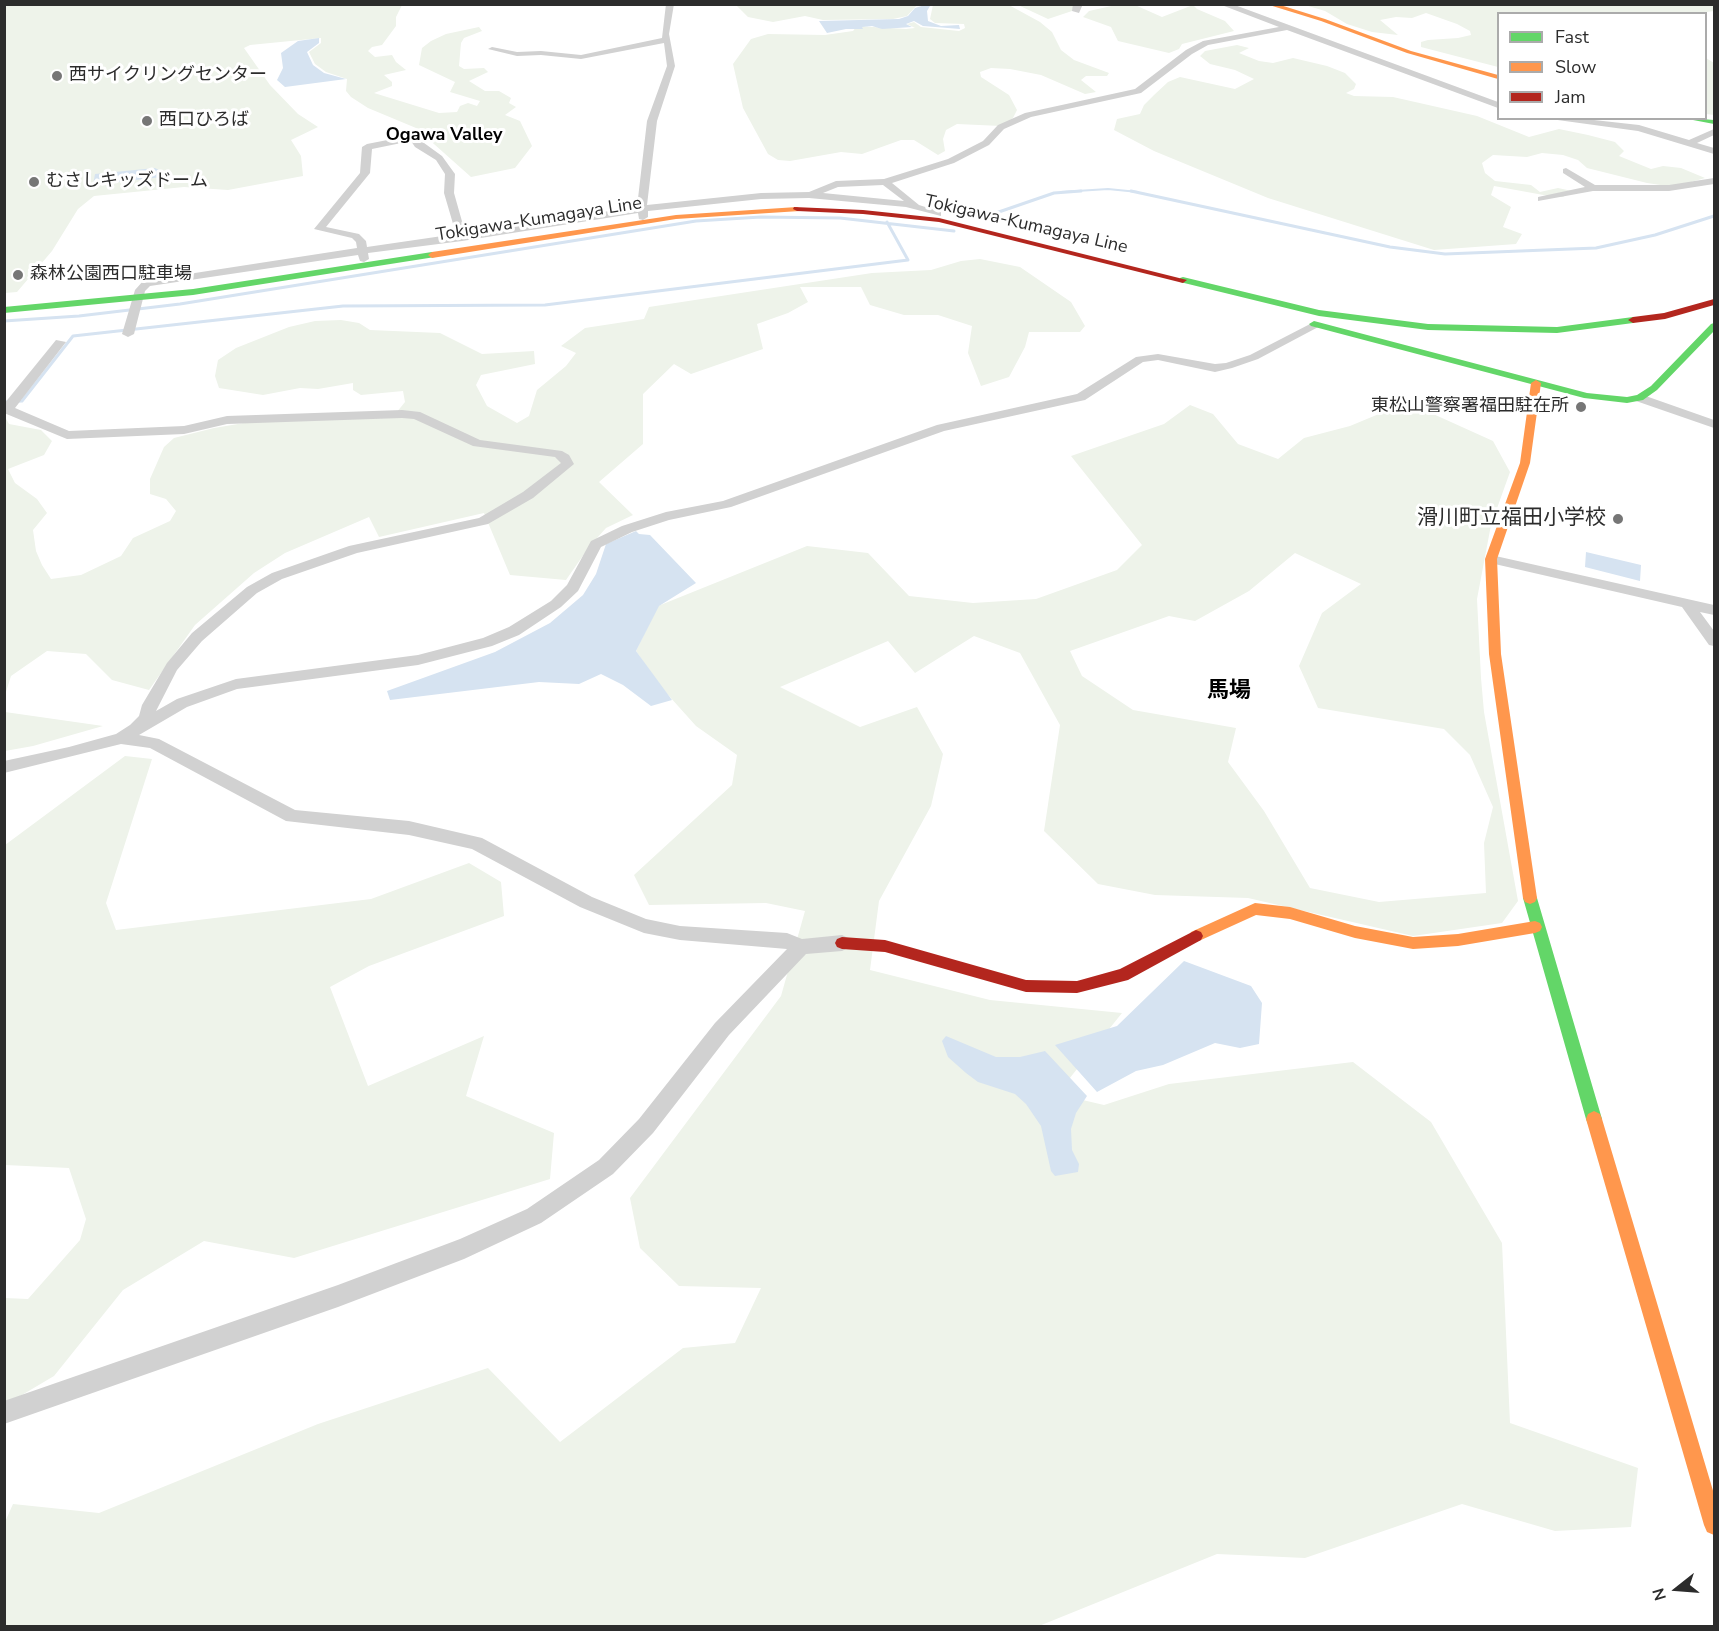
<!DOCTYPE html>
<meta charset="utf-8">
<style>
body{margin:0}
#map{position:relative;width:1719px;height:1631px;overflow:hidden;background:#fff;font-family:"Nunito Sans",sans-serif}
canvas{display:block}
.frame{position:absolute;inset:0;border:6px solid #2c2c2c;pointer-events:none}
.legend{position:absolute;left:1497px;top:12px;width:210px;height:108px;box-sizing:border-box;background:#fff;border:2px solid #ababab;margin:0;padding:8px 10px;list-style:none;font-size:18px;color:#2c2c2c}
.legend li{display:flex;align-items:center;gap:12px;height:30px}
.legend b{width:30px;border:2px solid #ababab}
.north{position:absolute;left:1647px;top:1559px;width:60px;height:60px;-webkit-text-stroke:4px #fff;paint-order:stroke;rotate:253deg;font-size:16px;font-weight:700;line-height:24px;text-align:center;color:#2c2c2c}
.north::after{content:'';display:block;margin:auto;width:21px;height:27px;background:#2c2c2c;clip-path:polygon(50% 0,100% 100%,50% 72%,0 100%)}
</style>
<div id="map">
<canvas width="1719" height="1631"></canvas>
<div class="frame"></div>
<ul class="legend">
<li><b style="height:8px;background:#63d668"></b>Fast</li>
<li><b style="height:8px;background:#ff974d"></b>Slow</li>
<li><b style="height:8px;background:#b3261e"></b>Jam</li>
</ul>
<div class="north">N</div>
</div>
<script>
const c = document.querySelector('canvas').getContext('2d');
c.lineJoin = 'round';
function fillPath(path, color) { c.fillStyle = color; c.fill(path, 'evenodd'); }
const toPath = rows => new Path2D(rows.map(r => 'M' + r).join(''));
function strokePath(path, color, width, dash) { c.strokeStyle = color; c.lineWidth = width; c.lineCap = dash ? 'butt' : 'round'; c.setLineDash(dash || []); c.stroke(path); }
function label(font, color, halo, rows, align = 'center') {
  c.font = font + ' "Nunito Sans","Noto Sans JP",sans-serif'; c.lineWidth = 6; c.setLineDash([]); c.textBaseline = 'middle'; c.strokeStyle = halo; c.fillStyle = color; for (const [text, x, y, turn = 0] of rows) {
    c.save(); c.translate(x, y); c.rotate((+turn || 0) * Math.PI / 180); c.textAlign = isNaN(turn) ? turn : align; if (halo) c.strokeText(text, 0, 0); c.fillText(text, 0, 0); c.restore();
  }
}
const green = toPath([
 [1007,4,1040,22,1052,32,1061,50,1074,60,1109,73,1107,76,1086,76,1081,80,1096,92,1085,94,1041,75,1010,69,991,68,980,72,981,77,1009,95,1017,110,1013,118,1001,126,957,124,946,130,943,139,945,151,938,155,914,140,901,140,862,154,841,152,790,161,778,160,768,154,743,108,733,64,751,39,768,34,825,35,853,31,857,26,906,29,915,28,907,24,914,22,921,27,959,31,965,28,964,24,935,23,930,19,933,5],
 [1714,4,1714,11,1692,14,1498,14,1498,67,1421,47,1421,42,1428,40,1458,38,1471,35,1470,31,1457,24,1426,13,1412,18,1396,17,1380,20,1398,35,1372,32,1347,24,1325,11,1305,5],
 [5,5,402,5,396,17,396,26,382,45,372,47,368,51,375,57,392,55,396,62,406,70,384,75,392,82,392,86,374,93,439,113,457,112,460,106,468,103,477,106,480,101,450,92,455,82,419,65,422,48,431,41,446,34,479,27,482,31,464,38,461,43,459,66,464,69,484,68,488,72,469,81,485,91,499,91,511,98,509,103,516,107,505,115,520,121,532,146,515,168,471,177,416,128,368,108,351,97,346,91,347,79,326,72,315,64,309,52,321,43,321,38,250,45,244,48,270,85,298,114,318,127,291,140,301,156,303,176,228,190,184,187,94,196,78,209,52,251,17,292,5,293],
 [736,5,917,5,907,16,893,19,823,20,805,16,773,22,748,17],
 [1018,5,1075,5,1072,11,1048,19],
 [1135,5,1162,17,1193,5,1197,9,1225,21,1234,31,1182,44,1179,49,1169,53,1118,41,1111,27,1083,17,1089,11,1116,5],
 [1237,45,1249,48,1239,53,1259,61,1273,63,1293,58,1327,66,1345,73,1356,84,1354,89,1346,93,1354,96,1393,97,1477,116,1529,137,1559,129,1588,135,1615,142,1624,151,1619,156,1651,169,1663,166,1681,168,1705,178,1674,187,1647,183,1587,168,1578,160,1563,155,1542,153,1527,157,1493,155,1482,163,1485,173,1495,181,1531,185,1540,192,1558,188,1572,191,1563,197,1549,196,1494,186,1491,195,1511,207,1503,227,1522,234,1516,244,1434,250,1268,198,1154,151,1114,130,1117,119,1140,114,1144,105,1154,95,1168,82,1180,77,1235,89,1254,79,1235,70,1210,64,1200,56,1205,51],
 [1706,58,1714,63,1714,115,1706,114],
 [980,259,1020,267,1071,302,1085,326,1080,332,1029,332,1025,347,1009,377,981,386,968,353,972,326,938,315,904,315,870,305,861,287,800,287,808,302,788,313,757,324,763,349,691,374,674,364,643,394,643,444,599,482,633,515,606,528,589,547,566,580,510,575,484,513,379,537,369,517,285,553,254,573,195,625,149,690,112,680,86,654,47,651,11,676,5,695,5,417,9,424,41,430,52,441,44,455,8,469,15,483,37,499,47,513,33,530,36,551,42,565,51,579,81,575,121,556,133,538,170,521,176,511,166,499,150,494,150,479,164,447,174,438,214,428,262,420,392,418,405,402,403,391,361,395,353,390,353,383,318,389,300,388,263,395,219,388,215,376,218,360,236,348,289,327,315,321,341,320,359,323,370,330,440,333,482,354,534,351,535,364,481,375,476,385,487,406,517,423,529,416,537,390,566,366,576,353,561,346,585,328,644,319,649,307,872,273,931,270,961,261],
 [1190,405,1213,414,1238,444,1278,459,1304,438,1350,426,1386,411,1431,413,1493,441,1510,472,1491,525,1477,599,1481,678,1484,712,1518,901,1502,923,1413,936,1248,898,1155,895,1098,884,1044,831,1060,725,1020,653,974,636,915,673,888,641,780,687,860,727,917,707,943,754,931,806,879,901,870,970,990,1000,1122,1013,1057,1094,1104,1105,1169,1084,1353,1062,1431,1122,1502,1243,1510,1423,1638,1468,1631,1527,1555,1531,1462,1504,1305,1558,1217,1554,1039,1626,5,1626,5,1522,13,1504,99,1513,318,1424,488,1368,560,1442,683,1348,735,1343,761,1288,679,1286,640,1248,630,1198,781,996,805,911,766,903,649,905,634,875,732,785,737,755,696,726,661,687,636,651,658,606,807,546,868,553,909,596,973,603,1036,599,1117,570,1142,545,1071,456,1164,424],
 [1295,553,1361,584,1322,613,1299,666,1318,708,1444,729,1470,755,1493,807,1484,843,1486,893,1379,902,1310,888,1264,811,1228,762,1236,728,1133,710,1082,676,1070,651,1169,616,1195,621,1249,591],
 [5,712,103,726,33,746,5,751],
 [125,756,152,759,106,903,116,930,371,899,469,863,501,882,504,916,369,966,330,987,368,1086,484,1036,466,1096,554,1133,550,1179,294,1258,204,1241,123,1290,54,1376,5,1405,5,1298,28,1299,80,1240,86,1219,69,1168,5,1165,5,845]
]);
const water = toPath([
 [925,5,930,6,927,11,928,21,941,26,959,25,960,29,923,26,914,21,906,24,912,27,882,29,872,26,862,27,863,29,846,29,827,33,819,21,899,19,908,16,915,8],
 [319,38,319,43,307,52,313,65,324,73,346,79,285,87,277,80,283,68,281,53,298,41],
 [155,168,171,176,93,185,95,174],
 [636,531,639,534,650,535,696,583,659,606,636,651,672,700,651,706,623,685,601,674,579,684,539,682,390,700,387,691,495,652,550,623,583,595,596,574,606,544],
 [1586,552,1641,565,1640,581,1585,567],
 [1184,961,1251,986,1262,1003,1259,1044,1240,1048,1215,1043,1163,1065,1136,1071,1097,1092,1055,1045,1117,1026],
 [946,1036,996,1057,1020,1057,1045,1051,1087,1096,1076,1113,1071,1129,1072,1150,1079,1164,1078,1172,1055,1176,1051,1171,1041,1126,1026,1104,1015,1094,978,1082,966,1073,948,1057,942,1041]
]);
const streamFar1 = toPath([
 [1061,192,1108,189,1138,192]
]);
const stream = toPath([
 [1131,191,1390,247,1445,254,1596,248,1655,235,1714,216],
 [990,215,1054,193,1081,191],
 [4,321,79,316,180,304,696,221,761,217,840,218,954,231],
 [4,402,22,401,73,336,343,306,545,305,908,260,887,222]
]);
const street = toPath([
 [666,4,674,4,669,34,675,66,657,121,647,205,761,193,809,192,836,181,884,179,948,159,983,141,998,125,1025,113,1135,89,1186,50,1203,41,1279,27,1219,4,1232,4,1498,102,1498,108,1287,30,1208,45,1192,54,1141,93,1031,117,1004,129,989,145,954,163,892,183,919,205,941,212,941,216,906,207,809,198,761,199,648,211,648,217,643,220,639,219,638,213,462,241,368,253,369,259,364,262,360,261,358,255,150,286,145,291,134,334,128,337,122,334,135,290,143,281,357,248,356,242,352,238,314,229,360,173,362,147,367,144,413,135,442,156,455,174,454,193,465,232,637,207,647,121,667,66,664,43,581,59,541,55,517,56,488,49,492,47,517,52,541,51,581,55,662,38,666,4],
 [411,141,415,147,436,160,445,174,444,193,456,234,367,247,366,241,359,234,326,227,370,173,372,149,411,141],
 [883,185,904,201,823,193,838,187,883,185],
 [1073,4,1083,4,1079,13,1072,11,1073,4],
 [1543,118,1576,118,1639,125,1689,140,1714,129,1714,135,1697,143,1714,148,1714,154,1638,131,1543,118],
 [1566,168,1595,185,1669,185,1714,178,1714,184,1669,191,1593,191,1538,201,1538,197,1585,187,1563,173,1563,169,1566,168],
 [1312,323,1322,325,1258,359,1232,368,1215,372,1158,360,1143,362,1085,400,944,431,731,507,669,520,632,532,601,547,578,591,561,607,519,635,492,646,418,665,237,689,187,707,139,735,159,739,295,810,409,821,482,838,592,897,646,919,680,926,787,933,802,939,842,935,848,938,851,943,848,948,842,951,806,954,729,1035,653,1133,613,1174,541,1223,464,1259,338,1307,4,1424,4,1401,338,1285,460,1239,527,1209,599,1160,639,1119,715,1023,787,949,680,940,644,933,580,907,472,849,409,835,286,821,150,748,121,744,4,773,4,761,69,747,116,734,130,725,139,716,142,705,167,663,192,633,247,587,272,573,349,546,479,518,523,492,561,463,555,457,473,446,414,419,402,418,227,424,184,434,67,439,4,413,4,404,56,340,66,342,15,408,69,431,184,426,227,416,402,410,420,412,480,440,562,451,569,455,574,464,533,498,488,524,357,553,282,579,257,593,202,641,177,670,156,711,177,699,236,679,418,655,483,638,509,627,551,601,567,585,591,541,622,526,666,512,723,501,937,425,1077,394,1136,357,1158,354,1215,364,1226,363,1250,355,1312,323],
 [1640,394,1714,420,1714,428,1636,401,1634,398,1640,394],
 [1491,555,1714,605,1714,615,1700,612,1714,631,1714,646,1709,645,1682,607,1486,562,1486,556,1491,555]
]);
const fast = toPath([
 [1690,118,1714,120,1714,124,1693,120,1690,118],
 [432,252,436,255,435,257,193,295,4,313,4,307,193,289,432,252],
 [1183,277,1319,310,1428,324,1557,327,1633,317,1638,320,1633,323,1557,333,1428,330,1319,316,1180,282,1180,278,1183,277],
 [1314,321,1587,393,1627,397,1637,395,1651,386,1711,324,1714,323,1714,331,1657,390,1643,400,1627,403,1584,398,1311,326,1309,324,1314,321],
 [1530,892,1535,894,1537,898,1602,1119,1600,1124,1594,1127,1588,1124,1586,1119,1523,898,1525,894,1530,892]
]);
const slow = toPath([
 [1266,4,1277,4,1325,19,1411,51,1498,75,1498,79,1407,53,1321,21,1266,4],
 [797,207,801,209,800,211,676,219,432,258,428,255,432,252,676,215,797,207],
 [1536,380,1541,383,1530,463,1497,559,1501,654,1537,898,1535,902,1530,904,1525,902,1523,898,1489,654,1485,559,1520,463,1531,383,1536,380],
 [1255,903,1290,907,1355,926,1413,937,1458,934,1535,921,1540,923,1542,927,1540,931,1535,933,1458,946,1413,949,1355,938,1290,919,1256,915,1201,940,1196,942,1191,940,1189,936,1191,932,1255,903],
 [1594,1111,1600,1114,1602,1119,1714,1494,1714,1535,1707,1532,1704,1525,1586,1119,1588,1114,1594,1111]
]);
const jam = toPath([
 [794,207,863,210,939,218,1187,280,1183,283,939,222,863,214,797,211,793,209,794,207],
 [1714,299,1714,305,1665,319,1633,323,1628,320,1633,317,1664,313,1714,299],
 [1196,930,1201,932,1203,936,1201,940,1128,980,1077,993,1026,992,885,952,842,949,837,947,835,943,837,939,842,937,885,940,1026,980,1077,981,1120,969,1196,930]
]);
const markers = [
 [57,76,6,"#767676"],
 [147,121,6,"#767676"],
 [34,182,6,"#767676"],
 [18,275,6,"#767676"],
 [1581,407,6,"#767676"],
 [1618,519,6,"#767676"]
];
const farPoinames = [
 ["西サイクリングセンター",69,76],
 ["西口ひろば",159,121],
 ["むさしキッズドーム",46,182],
 ["森林公園西口駐車場",30,275],
 ["東松山警察署福田駐在所",1569,407,"right"]
];
const farNeighbourhoodnames = [
 ["Ogawa Valley",444,136]
];
const farStreetnames = [
 ["Tokigawa-Kumagaya Line",539,220,-9],
 ["Tokigawa-Kumagaya Line",1026,225,13]
];
const poiNames = [
 ["滑川町立福田小学校",1606,519]
];
const neighbourhoodNames = [
 ["馬場",1229,692]
];
fillPath(green, '#eef3ea');
fillPath(water, '#d6e3f1');
strokePath(streamFar1, '#d6e3f1', 2);
strokePath(stream, '#d6e3f1', 3);
fillPath(street, '#d1d1d1');
fillPath(fast, '#63d668');
fillPath(slow, '#ff974d');
fillPath(jam, '#b3261e');
for (const [x, y, r, color] of markers) { const dot = new Path2D(); dot.arc(x, y, r, 0, 2 * Math.PI); c.fillStyle = color; c.fill(dot); strokePath(dot, '#fff', 2); }
label('18px', '#2c2c2c', '#fff', farPoinames, 'left');
label('bold 18px', '#000', '#fff', farNeighbourhoodnames);
label('18px', '#2c2c2c', '#fff', farStreetnames);
label('21px', '#2c2c2c', '#fff', poiNames, 'right');
label('bold 22px', '#000', '#fff', neighbourhoodNames);
</script>
